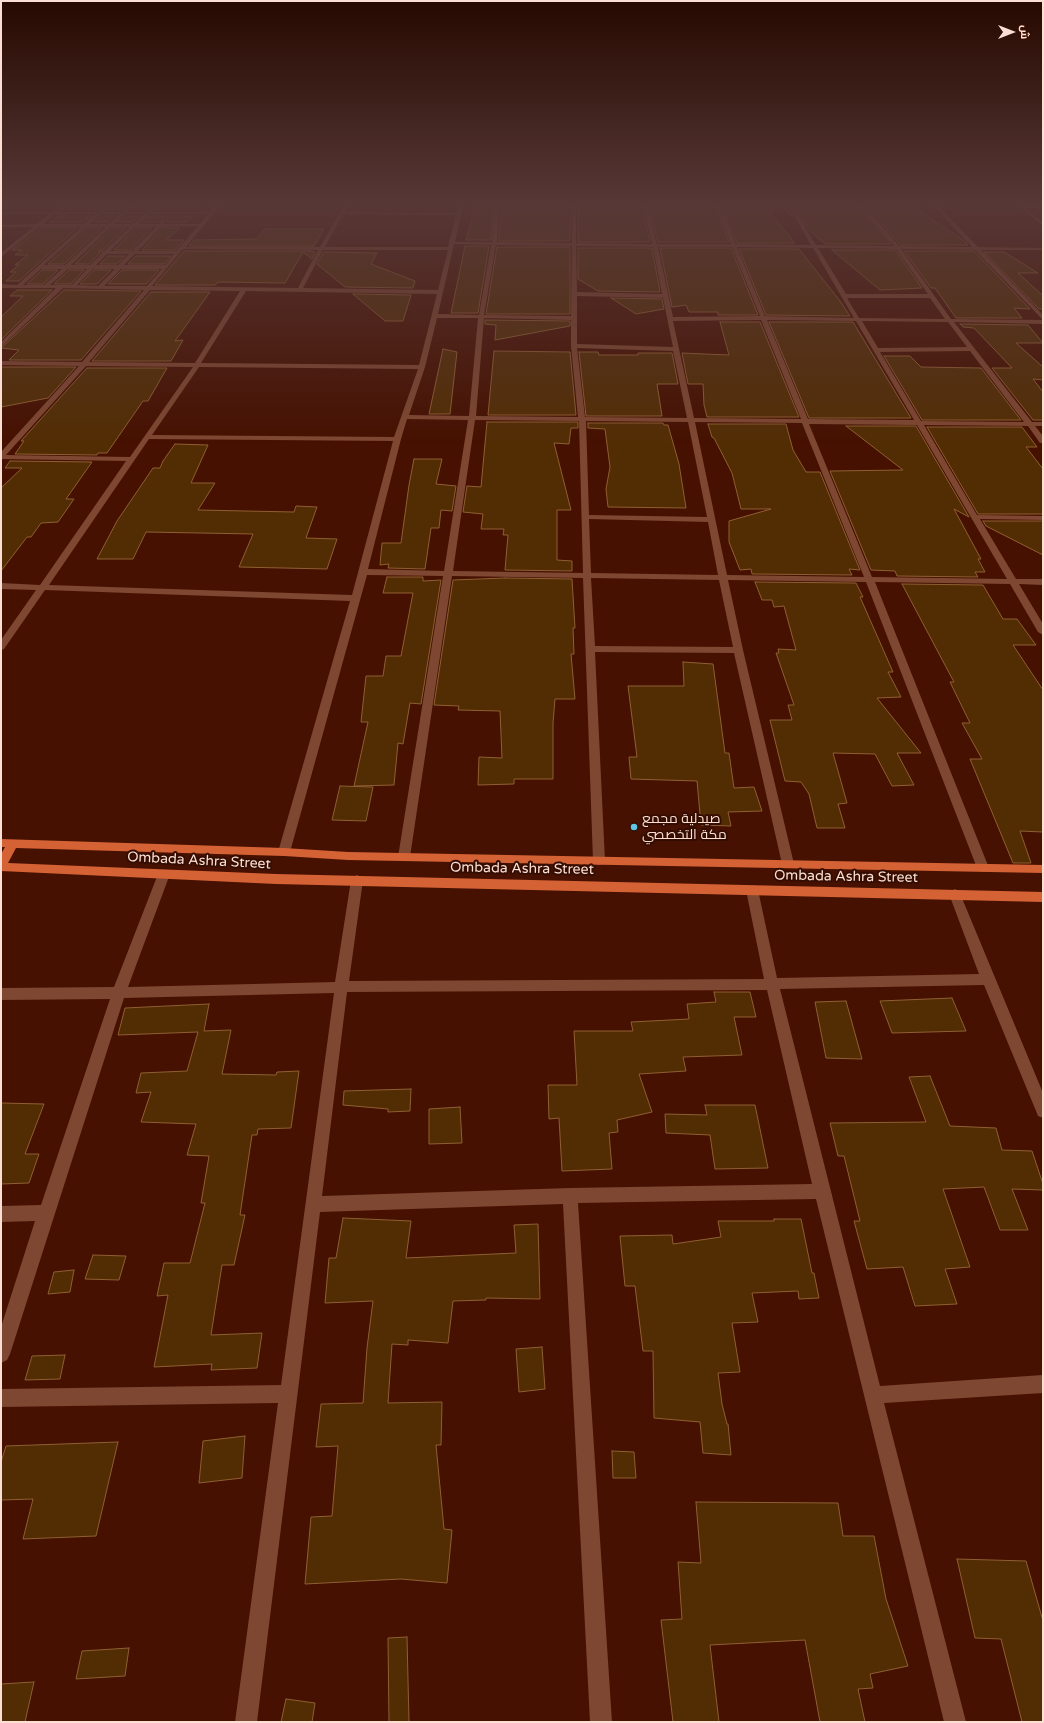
<!DOCTYPE html>
<meta charset="utf-8">
<style>
body{margin:0}
#map{position:relative;width:1044px;height:1723px;overflow:hidden;background:#461100;font-family:"Varela Round",Cairo,sans-serif}
canvas{display:block}
.frame{position:absolute;inset:0;border:2px solid #fbdfd4;pointer-events:none}
.north{position:absolute;left:992px;top:12px;width:40px;height:40px;-webkit-text-stroke:3px #350d00;paint-order:stroke;rotate:90deg;font-size:11px;font-weight:700;line-height:16px;text-align:center;color:#fbdfd4}
.north::after{content:'';display:block;margin:auto;width:14px;height:18px;background:#fbdfd4;clip-path:polygon(50% 0,100% 100%,50% 72%,0 100%)}
</style>
<div id="map">
<canvas width="1044" height="1723"></canvas>
<div class="frame"></div>
<div class="north">ش</div>
</div>
<script>
const c = document.querySelector('canvas').getContext('2d');
c.lineJoin = 'round';
function fillPath(path, color) { c.fillStyle = color; c.fill(path, 'evenodd'); }
const toPath = rows => new Path2D(rows.map(r => 'M' + r).join(''));
function strokePath(path, color, width, dash) { c.strokeStyle = color; c.lineWidth = width; c.lineCap = dash ? 'butt' : 'round'; c.setLineDash(dash || []); c.stroke(path); }
function label(font, color, halo, rows, align = 'center') {
  c.font = font + ' "Varela Round",Cairo,sans-serif'; c.lineWidth = 4; c.setLineDash([]); c.textBaseline = 'middle'; c.strokeStyle = halo; c.fillStyle = color; for (const [text, x, y, turn = 0] of rows) {
    c.save(); c.translate(x, y); c.rotate((+turn || 0) * Math.PI / 180); c.textAlign = isNaN(turn) ? turn : align; if (halo) c.strokeText(text, 0, 0); c.fillText(text, 0, 0); c.restore();
  }
}
const building = toPath([
 [96,202,108,202,98,210,66,210,73,205,77,205,80,203,96,202],
 [115,202,131,202,121,210,108,210,115,202],
 [138,202,157,202,146,210,131,210,138,202],
 [164,202,203,202,194,210,157,210,164,202],
 [490,202,495,202,491,240,466,240,475,207,489,207,490,202],
 [502,202,571,202,570,241,499,241,502,202],
 [578,202,641,202,650,242,578,242,578,202],
 [695,202,713,202,729,242,658,242,648,204,694,203,695,202],
 [719,202,785,204,793,217,780,206,771,214,795,243,737,243,719,202],
 [834,202,856,202,891,244,825,244,809,230,793,204,837,204,834,202],
 [863,202,906,202,963,240,968,245,900,245,863,202],
 [59,216,91,216,83,222,49,222,59,216],
 [102,216,115,216,108,222,94,222,102,216],
 [126,216,140,216,132,222,118,222,126,216],
 [151,216,194,216,186,222,166,222,164,220,158,222,143,222,151,216],
 [41,228,77,228,19,281,6,281,16,272,10,272,19,265,15,265,28,255,15,255,22,250,12,250,41,228],
 [88,228,102,228,64,264,48,264,88,228],
 [112,228,126,228,103,250,99,250,100,253,89,264,75,264,112,228],
 [136,228,152,228,131,250,114,250,136,228],
 [162,228,180,228,166,240,184,240,175,250,142,250,162,228],
 [265,229,324,229,314,246,189,246,194,240,257,239,265,229],
 [465,246,489,246,478,313,451,313,465,246],
 [497,247,570,247,570,314,486,314,497,247],
 [578,248,652,248,660,292,598,291,578,279,578,248],
 [660,248,731,248,758,315,718,315,718,312,689,312,686,305,672,307,660,248],
 [739,249,799,249,840,301,850,316,766,315,739,249],
 [832,250,895,250,922,288,880,290,832,250],
 [184,251,311,251,315,252,312,259,303,252,285,283,218,282,215,285,155,285,184,251],
 [904,251,974,251,1030,309,1014,308,1022,318,956,318,935,288,931,288,904,251],
 [324,252,377,253,371,264,415,281,413,288,345,287,317,264,324,252],
 [984,252,1004,252,1038,273,1018,273,1043,296,1043,309,1039,309,984,252],
 [108,256,125,256,117,264,100,264,108,256],
 [136,256,171,256,164,264,128,264,136,256],
 [42,270,58,270,43,284,27,284,42,270],
 [69,270,84,270,71,284,54,284,69,270],
 [94,270,111,270,97,284,80,284,94,270],
 [122,270,159,270,146,284,108,284,122,270],
 [17,290,52,290,1,340,1,317,23,296,10,296,17,290],
 [64,290,141,291,81,360,9,360,19,350,1,348,64,290],
 [151,292,210,292,175,341,183,340,171,361,92,361,151,292],
 [353,294,411,295,403,321,385,321,353,294],
 [611,298,662,299,664,309,636,314,611,298],
 [485,320,570,321,570,326,495,340,496,325,485,324,485,320],
 [720,322,760,322,799,417,707,417,704,405,703,384,688,384,682,353,729,355,720,322],
 [769,322,853,322,911,418,809,418,769,322],
 [960,324,1028,325,1043,343,1016,343,1043,367,1043,380,1033,379,1043,392,1043,420,1033,420,992,368,1012,368,974,328,963,327,960,324],
 [443,349,457,352,450,414,429,414,443,349],
 [494,351,570,352,576,415,488,415,494,351],
 [579,352,598,352,599,355,638,355,638,353,672,353,678,384,657,384,662,416,586,416,579,352],
 [884,356,910,356,921,367,981,368,1021,420,922,420,884,356],
 [1,367,76,367,48,398,1,407,1,367],
 [87,368,167,368,148,401,143,401,107,453,98,453,97,455,15,454,24,441,21,441,87,368],
 [487,422,578,422,578,428,571,428,569,444,554,443,571,510,557,510,557,560,572,561,572,571,505,570,508,535,503,535,504,529,481,529,483,514,463,512,467,486,481,487,487,422],
 [588,423,663,423,664,425,668,425,679,464,686,508,608,507,606,489,610,467,605,429,588,428,588,423],
 [708,424,786,424,793,450,806,472,820,472,860,570,849,569,852,575,752,574,751,569,740,570,729,542,729,521,771,509,741,509,732,473,714,438,712,437,708,424],
 [846,426,916,426,969,517,954,509,981,559,978,559,985,572,975,572,978,577,897,576,895,571,871,570,830,471,903,470,846,426],
 [927,427,1022,427,1037,447,1026,447,1043,469,1043,514,978,514,927,427],
 [175,444,208,445,191,483,215,483,198,510,294,512,296,506,317,507,306,538,337,539,327,569,239,567,253,534,146,532,133,559,97,559,117,521,153,468,160,468,163,461,175,444],
 [414,459,442,459,436,484,456,486,452,511,441,510,439,528,431,528,425,569,388,568,389,564,380,565,382,543,401,543,409,485,414,459],
 [10,461,92,462,66,499,74,499,58,522,41,523,31,537,27,537,1,571,1,488,22,468,5,468,10,461],
 [983,521,1043,521,1043,555,986,526,983,521],
 [387,577,423,577,423,581,441,580,421,704,410,703,403,744,398,743,394,785,354,786,368,722,361,722,366,676,383,676,386,656,401,656,413,593,383,593,387,577],
 [505,578,572,579,575,628,573,628,574,654,571,654,575,699,555,699,553,723,553,779,514,779,514,784,478,785,479,757,502,758,500,711,458,710,459,706,434,705,453,580,505,578],
 [755,582,856,583,863,597,860,597,893,672,888,672,901,697,877,698,921,753,897,753,914,785,892,786,875,754,833,753,847,803,838,804,845,828,817,828,809,794,801,782,785,781,770,720,792,720,788,705,794,705,776,653,779,653,778,649,796,650,784,606,774,607,772,600,762,600,755,582],
 [902,584,983,585,1003,619,1017,619,1036,645,1013,645,1043,690,1043,832,1020,831,1031,863,1013,863,970,759,982,759,962,723,970,723,950,682,954,682,902,584],
 [683,662,713,664,725,753,729,753,734,788,754,787,762,811,728,812,731,826,701,825,697,781,631,779,629,757,637,757,628,686,684,686,683,662],
 [340,786,373,787,366,821,332,820,340,786],
 [714,992,750,992,756,1017,734,1017,742,1055,683,1057,686,1071,639,1074,652,1112,617,1120,618,1132,609,1133,612,1169,562,1171,559,1118,549,1119,548,1085,577,1085,574,1031,633,1031,631,1022,689,1019,687,1004,716,1002,714,992],
 [952,998,966,1031,892,1033,880,1001,952,998],
 [846,1001,862,1059,826,1058,815,1002,846,1001],
 [209,1004,204,1031,231,1030,222,1074,276,1075,277,1072,299,1071,291,1128,258,1129,257,1135,252,1135,240,1215,245,1215,234,1265,222,1265,211,1335,262,1333,257,1368,211,1370,212,1364,154,1367,168,1295,157,1296,164,1263,190,1263,205,1203,201,1203,209,1156,187,1155,196,1124,141,1122,151,1092,136,1093,141,1073,187,1071,198,1032,118,1035,125,1008,209,1004],
 [930,1076,950,1126,996,1128,1002,1150,1032,1151,1043,1184,1043,1190,1012,1189,1028,1230,1000,1230,984,1187,943,1189,970,1267,945,1269,957,1304,915,1306,903,1267,867,1269,854,1221,860,1221,844,1156,838,1156,830,1123,926,1122,909,1077,930,1076],
 [411,1089,410,1111,388,1112,388,1109,343,1105,344,1091,411,1089],
 [1,1103,44,1104,25,1154,39,1154,29,1183,1,1184,1,1103],
 [705,1105,755,1105,768,1168,715,1169,710,1135,666,1133,665,1114,707,1115,705,1105],
 [460,1107,462,1143,429,1144,429,1109,460,1107],
 [343,1218,411,1221,406,1258,516,1253,514,1225,538,1224,540,1299,486,1298,486,1300,453,1301,448,1343,408,1340,408,1345,392,1344,388,1403,442,1402,441,1445,436,1445,444,1529,452,1530,447,1583,401,1579,305,1584,311,1517,332,1516,338,1446,316,1447,321,1404,363,1403,367,1348,373,1301,325,1303,329,1258,336,1258,343,1218],
 [774,1219,801,1219,812,1273,814,1273,819,1298,799,1299,798,1291,752,1293,758,1322,732,1323,740,1372,718,1373,722,1404,727,1424,728,1424,731,1455,703,1453,700,1422,654,1418,653,1351,643,1351,635,1286,625,1286,620,1236,672,1235,673,1244,721,1237,718,1221,774,1221,774,1219],
 [93,1255,126,1256,119,1280,85,1279,93,1255],
 [74,1270,70,1292,48,1294,54,1272,74,1270],
 [542,1347,545,1389,519,1392,516,1349,542,1347],
 [65,1355,60,1379,25,1380,32,1356,65,1355],
 [245,1436,242,1478,199,1483,203,1441,245,1436],
 [118,1442,96,1536,23,1539,33,1499,1,1500,1,1462,6,1446,118,1442],
 [612,1451,634,1452,636,1478,613,1478,612,1451],
 [696,1502,838,1503,843,1536,874,1536,886,1599,908,1666,870,1674,873,1688,858,1689,865,1722,820,1722,805,1640,710,1645,719,1722,673,1722,661,1620,682,1619,678,1562,701,1563,696,1502],
 [957,1559,1026,1561,1043,1621,1043,1722,1022,1722,1001,1639,975,1638,957,1559],
 [407,1637,409,1722,389,1722,388,1638,407,1637],
 [129,1648,125,1676,76,1679,82,1651,129,1648],
 [34,1682,25,1722,1,1722,1,1684,34,1682],
 [286,1699,315,1703,312,1722,281,1722,286,1699]
]);
const minor = toPath([
 [10,202,14,202,1,211,1,208,10,202],
 [66,202,70,202,59,212,99,212,110,202,114,202,104,212,122,212,133,202,137,202,127,212,147,212,159,202,163,202,153,212,210,212,219,202,223,202,186,247,320,247,346,202,350,202,345,212,457,213,460,202,464,202,455,242,492,242,496,202,500,202,497,242,572,243,572,202,576,202,576,243,652,244,642,202,646,202,657,244,731,244,714,202,718,202,736,244,811,245,786,202,790,202,816,245,894,246,857,202,861,202,899,246,972,247,930,202,934,202,978,247,1043,248,1043,250,981,250,1043,315,1043,320,975,250,901,249,951,319,1043,320,1043,324,954,322,1032,422,1043,422,1043,426,1035,426,1043,436,1043,443,1040,443,1028,426,924,425,977,515,1043,516,1043,520,980,519,1016,579,1043,579,1043,585,1019,584,1043,624,1043,635,1038,632,1010,584,875,582,989,868,987,871,983,872,979,871,977,868,866,582,728,580,743,650,794,864,792,867,788,868,784,867,782,864,734,653,595,652,605,861,603,864,599,865,595,864,593,861,583,578,452,576,410,857,408,860,404,861,400,860,398,857,443,576,367,575,290,852,288,855,284,856,280,855,278,852,350,601,45,590,4,649,1,650,1,640,36,590,1,589,1,583,40,585,126,461,1,459,1,452,79,366,1,365,1,361,82,362,144,290,63,288,1,347,1,342,56,288,1,288,1,284,17,285,81,227,39,227,1,257,1,253,33,227,1,227,1,225,37,224,50,214,1,214,1,212,53,212,66,202],
 [55,214,95,214,84,224,43,224,55,214],
 [101,214,119,214,109,224,90,224,101,214],
 [125,214,144,214,133,224,114,224,125,214],
 [150,214,208,214,200,224,164,224,165,222,163,221,159,224,139,224,150,214],
 [343,214,456,215,448,247,325,247,343,214],
 [198,226,176,251,138,251,161,227,198,226],
 [87,227,106,227,65,265,44,265,87,227],
 [111,227,130,227,104,251,100,251,102,253,90,265,71,265,111,227],
 [135,227,156,227,132,251,110,251,135,227],
 [454,244,491,245,479,315,438,314,454,244],
 [496,245,572,246,571,316,484,315,496,245],
 [576,246,653,247,662,294,577,292,576,246],
 [658,247,732,247,760,316,673,317,658,247],
 [737,247,813,248,854,318,765,316,737,247],
 [818,248,896,249,928,294,846,294,818,248],
 [183,249,318,250,298,288,152,286,183,249],
 [323,250,448,250,438,290,303,288,323,250],
 [107,254,129,254,118,265,96,265,107,254],
 [135,254,174,254,165,265,124,265,135,254],
 [41,269,62,269,44,285,23,285,41,269],
 [68,269,87,269,72,285,50,285,68,269],
 [93,269,115,269,98,286,77,285,93,269],
 [121,269,162,269,147,286,104,286,121,269],
 [150,290,240,291,195,363,89,362,150,290],
 [246,291,437,294,419,365,201,363,246,291],
 [577,296,663,298,673,347,577,344,577,296],
 [847,298,930,298,945,319,859,318,847,298],
 [437,318,478,318,469,416,409,415,425,367,437,318],
 [484,318,571,320,571,346,578,417,476,416,484,318],
 [761,320,801,419,694,418,673,321,761,320],
 [767,320,856,321,914,420,808,419,767,320],
 [862,321,948,322,967,347,878,348,862,321],
 [577,348,673,351,687,418,585,417,577,348],
 [970,351,1024,422,921,421,880,352,970,351],
 [86,366,193,367,130,457,6,455,86,366],
 [199,367,418,369,394,437,152,435,199,367],
 [407,419,468,420,444,571,368,569,401,439,407,419],
 [475,420,579,421,583,573,453,571,475,420],
 [586,421,688,422,707,517,589,515,586,421],
 [695,422,802,423,864,577,727,575,695,422],
 [809,424,917,425,1007,579,872,577,809,424],
 [149,439,393,441,352,595,49,585,149,439],
 [589,519,708,522,718,575,591,573,589,519],
 [591,578,719,580,733,647,595,646,591,578],
 [1014,202,1018,202,1023,206,1043,206,1043,208,1026,208,1043,223,1043,226,1014,202],
 [164,870,168,871,170,874,128,987,335,982,351,880,353,877,357,875,361,877,363,880,349,981,764,979,746,890,748,887,752,885,756,887,758,890,777,978,979,974,949,894,951,891,955,889,959,891,1043,1093,1043,1118,1038,1116,1036,1111,984,985,780,989,880,1386,1043,1375,1043,1393,884,1403,966,1722,944,1722,816,1199,578,1203,612,1722,590,1722,563,1204,320,1212,257,1722,235,1722,278,1403,1,1407,1,1389,281,1385,334,993,124,998,10,1354,7,1360,1,1363,1,1327,35,1221,1,1222,1,1206,41,1205,110,999,1,1000,1,988,114,987,158,874,160,871,164,870],
 [767,990,812,1184,570,1188,322,1196,347,992,767,990]
]);
const major = toPath([
 [1,839,284,848,348,852,1043,865,1043,873,348,860,284,856,16,848,8,863,276,874,1043,892,1043,902,276,884,1,871,1,854,5,847,1,847,1,839]
]);
const markers = [
 [634,827,4,"#5dc7e8"]
];
const poiNames = [
 ["صيدلية مجمع",642,819],
 ["مكة التخصصي",642,835]
];
const streetNames = [
 ["Ombada Ashra Street",199,861,3],
 ["Ombada Ashra Street",522,869,1],
 ["Ombada Ashra Street",846,877,1]
];
fillPath(building, '#522d04');
strokePath(building, '#8f5f33', 1);
fillPath(minor, '#7e4731');
fillPath(major, '#d56234');
const sky = c.createLinearGradient(0, 0, 0, 443);
sky.addColorStop(0, '#260900');
sky.addColorStop(0.46, '#573837');
sky.addColorStop(1, '#57383700');
c.fillStyle = sky;
c.fillRect(0, 0, 1044, 443);
for (const [x, y, r, color] of markers) { const dot = new Path2D(); dot.arc(x, y, r, 0, 2 * Math.PI); c.fillStyle = color; c.fill(dot); strokePath(dot, '#350d00', 1.5); }
label('14px', '#fbdfd4', '#350d00', poiNames, 'left');
label('14px', '#fbdfd4', '#350d00', streetNames);
</script>
